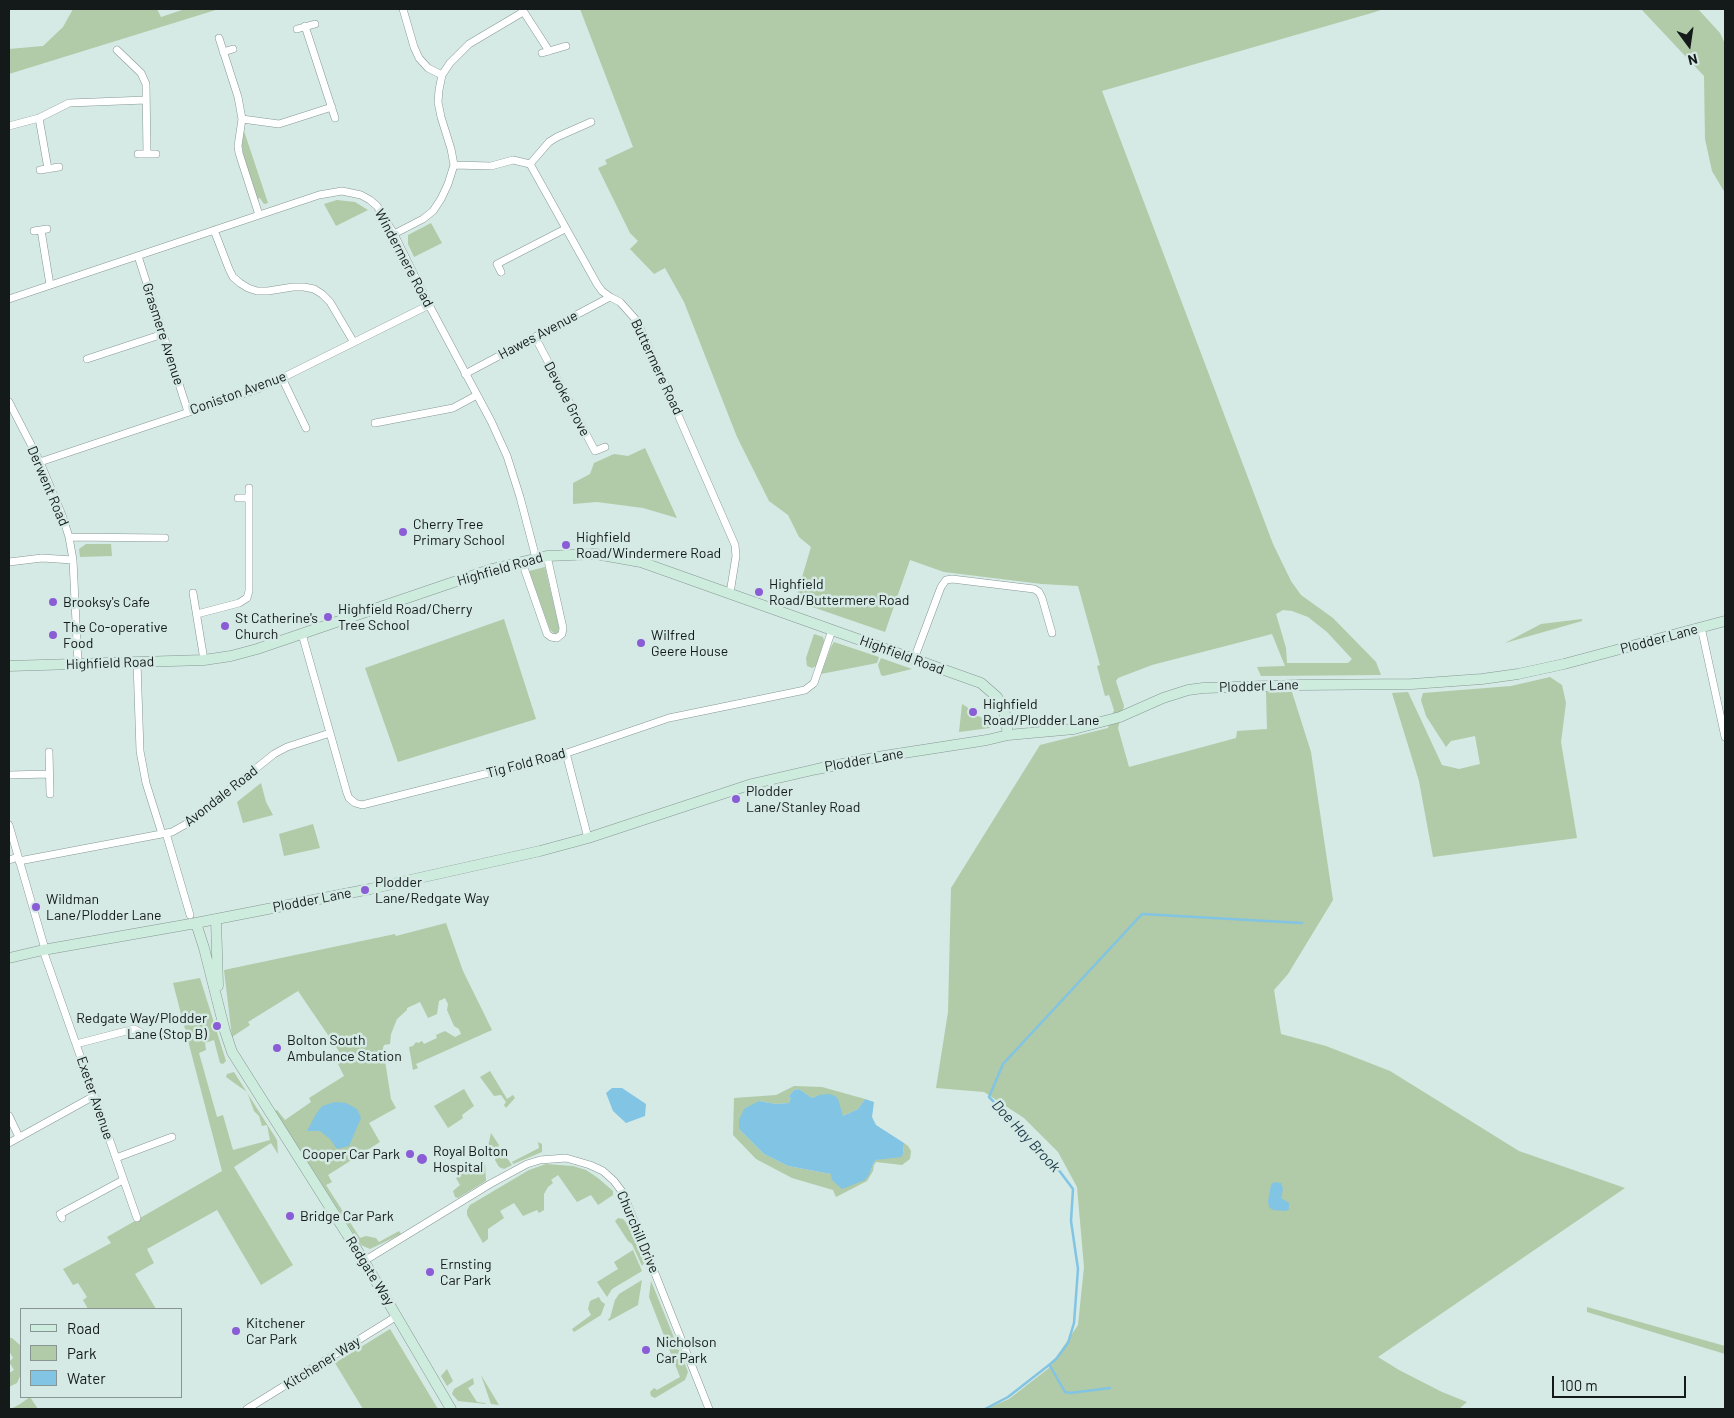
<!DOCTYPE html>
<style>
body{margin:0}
#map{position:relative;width:1734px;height:1418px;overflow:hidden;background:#d5e9e5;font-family:Barlow,sans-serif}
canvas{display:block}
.frame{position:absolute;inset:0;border:10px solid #131a19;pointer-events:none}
.legend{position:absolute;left:20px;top:1308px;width:162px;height:90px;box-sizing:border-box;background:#d5e9e5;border:1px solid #879693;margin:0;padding:6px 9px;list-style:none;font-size:15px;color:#131a19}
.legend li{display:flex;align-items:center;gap:10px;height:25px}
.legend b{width:25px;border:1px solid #879693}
.north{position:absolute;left:1664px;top:20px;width:50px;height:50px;-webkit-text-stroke:4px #d5e9e5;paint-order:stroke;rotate:166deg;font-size:14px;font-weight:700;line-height:20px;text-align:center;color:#131a19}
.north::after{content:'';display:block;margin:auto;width:18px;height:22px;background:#131a19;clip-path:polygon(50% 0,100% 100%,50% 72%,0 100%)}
.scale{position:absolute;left:1552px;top:1376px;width:134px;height:22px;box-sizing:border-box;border:2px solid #131a19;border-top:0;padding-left:6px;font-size:15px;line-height:18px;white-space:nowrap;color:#131a19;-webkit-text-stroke:4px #d5e9e5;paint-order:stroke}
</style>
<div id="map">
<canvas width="1734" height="1418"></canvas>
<div class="frame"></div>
<ul class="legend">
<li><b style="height:6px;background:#ceecdd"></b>Road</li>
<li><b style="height:14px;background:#b1caa7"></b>Park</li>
<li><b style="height:14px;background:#82c4e3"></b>Water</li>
</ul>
<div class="north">N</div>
<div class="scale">100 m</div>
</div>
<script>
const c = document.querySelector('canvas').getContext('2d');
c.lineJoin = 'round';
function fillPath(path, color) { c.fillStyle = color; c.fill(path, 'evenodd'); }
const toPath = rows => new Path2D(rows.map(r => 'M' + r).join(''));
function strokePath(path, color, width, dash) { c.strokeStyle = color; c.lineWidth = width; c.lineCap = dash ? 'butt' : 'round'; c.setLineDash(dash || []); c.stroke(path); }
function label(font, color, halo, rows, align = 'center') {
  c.font = font + ' Barlow,sans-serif'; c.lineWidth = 5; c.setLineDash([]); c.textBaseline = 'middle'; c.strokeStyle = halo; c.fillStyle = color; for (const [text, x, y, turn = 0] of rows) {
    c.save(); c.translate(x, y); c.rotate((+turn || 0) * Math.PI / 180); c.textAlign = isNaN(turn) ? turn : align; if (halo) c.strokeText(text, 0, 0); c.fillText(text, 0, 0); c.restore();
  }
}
const green = toPath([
 [73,9,157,9,161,17,185,9,219,9,9,74,9,49,43,46,63,27],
 [580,9,1383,9,1375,12,1102,91,1273,544,1291,581,1301,595,1333,618,1376,662,1381,675,1261,676,1257,667,1285,666,1272,634,1152,665,1118,678,1116,681,1124,706,1118,728,1129,767,1236,738,1237,731,1267,729,1266,692,1292,692,1311,752,1333,900,1288,974,1274,990,1281,1034,1326,1046,1390,1071,1519,1151,1625,1188,1378,1357,1399,1370,1442,1392,1467,1402,1459,1409,986,1409,1009,1399,1049,1368,1078,1325,1084,1267,1077,1187,1058,1152,1024,1118,984,1092,936,1088,948,1012,951,888,1040,745,1108,728,1114,710,1109,695,1105,696,1097,666,1100,665,1078,586,1042,584,944,572,910,560,885,632,795,601,811,547,799,537,788,515,769,501,737,437,684,302,665,268,654,274,630,249,638,241,630,233,598,168,607,164,605,160,633,147],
 [1283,610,1292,611,1308,617,1327,632,1352,659,1348,663,1287,663,1286,648,1276,614],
 [1641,9,1698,9,1720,33,1725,44,1725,193,1712,171,1705,139,1704,76],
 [244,131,268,203,264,204,260,198,258,199,244,158,242,145],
 [337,200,355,202,368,210,336,226,324,204],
 [431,223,442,243,414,257,408,244,408,235],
 [645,448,677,518,643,508,597,502,573,504,573,483,590,474,594,463,614,454,628,456],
 [86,544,111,544,112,556,80,557,79,549],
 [545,567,559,627,558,633,555,634,550,630,529,571],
 [504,619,536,719,398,762,365,668],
 [1582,619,1582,621,1505,643,1541,624],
 [814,634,823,637,824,641,816,666,812,668,807,666,806,658],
 [834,642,879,657,877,663,821,674,831,647],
 [881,658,912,669,883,676,881,675,878,665],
 [1550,677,1562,685,1566,703,1561,742,1577,838,1433,857,1419,781,1392,693,1408,692,1442,765,1459,769,1480,764,1475,736,1451,741,1446,747,1426,716,1421,700,1423,693,1511,686],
 [962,704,967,707,973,714,990,721,990,728,959,732],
 [261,783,266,802,273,815,243,823,237,802],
 [313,824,320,848,284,856,279,834],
 [446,923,463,971,492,1030,416,1064,418,1068,413,1070,409,1047,413,1046,416,1042,418,1043,422,1041,424,1044,437,1038,436,1035,445,1031,455,1037,461,1034,459,1029,454,1026,447,1010,448,1004,445,998,439,1001,437,1014,428,1018,420,1002,407,1008,407,1010,397,1019,391,1034,390,1044,384,1045,383,1048,391,1099,396,1108,369,1123,380,1142,328,1175,332,1182,326,1185,360,1238,366,1236,376,1238,379,1242,399,1231,401,1234,370,1249,361,1245,275,1111,277,1110,285,1120,311,1102,309,1098,344,1076,338,1064,343,1061,343,1057,298,991,248,1022,250,1025,232,1037,224,970,395,934,396,936],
 [200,978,226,1061,223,1064,220,1063,214,1040,205,1043,206,1050,199,1053,217,1117,223,1115,233,1150,270,1140,267,1125,262,1126,259,1116,254,1111,247,1092,226,1077,227,1074,234,1072,277,1140,278,1154,271,1143,234,1167,293,1265,261,1285,217,1210,147,1249,154,1263,135,1274,156,1309,88,1309,83,1300,87,1297,78,1283,73,1285,63,1269,111,1243,107,1237,222,1171,173,983],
 [490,1071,507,1099,513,1095,515,1098,506,1108,504,1105,506,1102,501,1095,494,1096,480,1077],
 [794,1086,822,1087,865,1099,858,1109,843,1116,819,1095,812,1098,799,1089,794,1090,788,1097,791,1098,789,1103,776,1104,759,1101,739,1129,764,1154,788,1166,831,1174,870,1173,873,1164,876,1160,903,1154,904,1143,908,1146,911,1151,910,1159,902,1165,876,1162,874,1165,873,1171,867,1181,836,1197,833,1190,792,1178,756,1159,733,1135,734,1098,776,1095],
 [464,1089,474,1106,462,1115,463,1118,448,1128,434,1106],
 [491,1133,499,1145,498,1148,488,1153,487,1151],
 [538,1142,542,1144,542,1152,513,1164,512,1162,539,1148],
 [500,1148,512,1165,504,1169,499,1167,495,1160],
 [485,1164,486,1181,458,1198,455,1197,453,1191,460,1185,456,1178,468,1166,472,1171],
 [546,1164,573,1166,586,1170,598,1178,613,1191,613,1195,598,1205,591,1195,577,1202,558,1175,551,1180,553,1183,548,1187,544,1194,544,1210,539,1213,537,1210,523,1216,514,1203,500,1211,504,1218,488,1229,488,1239,483,1243,467,1215,467,1210,470,1205,529,1170],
 [618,1218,623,1219,629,1226,644,1263,642,1266,632,1244,628,1241,615,1221],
 [633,1250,642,1271,612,1289,607,1297,597,1282,618,1269,614,1262],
 [642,1280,638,1305,609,1321,608,1319,610,1318,615,1300,619,1294],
 [651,1281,688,1372,685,1380,655,1398,651,1396,650,1392,654,1388,657,1390,680,1377,649,1297],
 [599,1297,601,1301,605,1304,601,1315,574,1332,572,1329,591,1315,588,1309,590,1301],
 [1587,1307,1725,1346,1725,1354,1587,1312],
 [390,1329,438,1409,363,1409,335,1363],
 [9,1338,12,1338,21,1346,21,1374,17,1383,9,1387,9,1373,14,1370,9,1362,13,1358,9,1351],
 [447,1369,453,1381,447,1386,441,1376],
 [481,1375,499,1405,491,1404],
 [473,1378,474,1384,468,1388,477,1402,485,1403,486,1404,458,1401,452,1394,454,1389],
 [30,1397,38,1409,11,1409,20,1404]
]);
const water = toPath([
 [612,1088,622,1088,646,1104,645,1116,626,1123,613,1111,606,1093],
 [799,1089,812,1098,819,1095,829,1094,835,1096,838,1099,843,1116,858,1109,865,1099,874,1102,872,1117,876,1125,904,1143,903,1154,901,1157,876,1160,873,1164,870,1173,865,1180,842,1189,832,1180,831,1174,788,1166,764,1154,739,1129,739,1120,744,1109,759,1101,776,1104,789,1103,791,1098,788,1097,794,1090],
 [335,1102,346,1103,357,1109,361,1118,349,1146,337,1149,330,1139,320,1131,307,1131,316,1114,322,1106],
 [1274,1182,1281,1183,1283,1189,1281,1198,1289,1203,1289,1209,1286,1211,1273,1210,1269,1207,1268,1201,1271,1185]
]);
const stream = toPath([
 [1050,1366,1065,1392,1070,1393,1110,1388],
 [985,1409,1008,1397,1049,1365,1056,1359,1068,1343,1074,1323,1078,1269,1071,1221,1073,1189,1052,1161,989,1097,1003,1064,1142,914,1302,923]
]);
const street = toPath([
 [403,9,414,47,419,58,428,68,442,75],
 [522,9,549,51],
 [305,26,335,118],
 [297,29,315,24],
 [219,38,238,97,242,119,238,146,239,153,259,215],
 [117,50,141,73,146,84,147,154],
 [223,52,233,49],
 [542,53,566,46],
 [39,118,48,169],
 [242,119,279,124,332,107],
 [9,126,39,118,69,103,146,100],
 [138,154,156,154],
 [530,164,549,142,557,137,591,122],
 [454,165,491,166,513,160,530,164,597,284,602,291,610,297,620,302,637,321,735,545,736,556,730,593],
 [40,170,59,167],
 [41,230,50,285],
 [214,230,229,269,233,277,240,283,248,288,257,291,268,291,293,287,304,287,314,289,322,294,330,302,353,341],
 [34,231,47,229],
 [394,234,423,219,433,211,441,199,448,184,454,165,451,149,441,117,438,102,439,90,442,75,450,63,469,44,523,12],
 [138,256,188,412],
 [501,272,497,264,565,229],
 [9,299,319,195,342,191,361,195,370,200,377,206,394,234,429,305,491,421,507,456,520,497,536,558],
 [535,337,595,451,605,447],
 [87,359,163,334],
 [465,374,610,297],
 [282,378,306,428],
 [9,402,40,462,62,515,69,537,73,560,78,664],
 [375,423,453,408,477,395],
 [40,462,255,390,282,378,429,305],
 [238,498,249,498],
 [69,537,165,538],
 [9,562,42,558,73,560],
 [522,562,547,634,551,637,557,638,562,634,563,628,547,556],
 [193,593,204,660],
 [197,614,239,603,247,598,249,591,249,488],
 [1701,627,1725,737],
 [302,634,347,793,349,798,355,803,362,805,564,754,669,718,805,690,814,683,832,630],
 [914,659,941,587,946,580,952,579,1034,589,1039,592,1042,598,1052,633],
 [137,662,140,751,146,783,162,834],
 [49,752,50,794],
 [566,753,588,838],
 [9,775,49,774],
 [9,825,45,949],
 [166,833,190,915],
 [9,860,18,857],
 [19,861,172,832,188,823,274,754,287,747,330,733],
 [43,950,137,1218],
 [76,1044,134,1029,140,1032],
 [9,1116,19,1137],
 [9,1143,94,1096],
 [116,1158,172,1137],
 [62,1218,60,1214,123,1180],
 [364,1261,490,1184,527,1164,540,1160,566,1158,590,1165,603,1171,614,1181,623,1193,709,1409],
 [247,1409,397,1316]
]);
const secondary = toPath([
 [9,666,204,660,231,656,257,649,492,569,547,556,596,554,641,562,981,683,997,697,1004,708,1008,735],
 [216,919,218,986],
 [196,923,204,948,225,1031,232,1052,364,1261,451,1409],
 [9,958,43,950,196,923,370,889,540,851,588,838,752,784,817,769,884,756,987,740,1008,735,1074,729,1120,717,1163,698,1188,690,1203,688,1300,685,1412,684,1482,679,1518,674,1564,664,1725,621]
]);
const markers = [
 [403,532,5,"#8a5cd6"],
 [566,545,5,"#8a5cd6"],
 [759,592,5,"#8a5cd6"],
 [53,602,5,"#8a5cd6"],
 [328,617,5,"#8a5cd6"],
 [225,626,5,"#8a5cd6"],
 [53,635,5,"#8a5cd6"],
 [641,643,5,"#8a5cd6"],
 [973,712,5,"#8a5cd6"],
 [736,799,5,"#8a5cd6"],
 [365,890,5,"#8a5cd6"],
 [36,907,5,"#8a5cd6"],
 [217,1026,5,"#8a5cd6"],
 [277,1048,5,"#8a5cd6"],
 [410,1154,5,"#8a5cd6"],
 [422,1159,6,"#8a5cd6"],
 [290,1216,5,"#8a5cd6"],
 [430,1272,5,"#8a5cd6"],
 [236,1331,5,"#8a5cd6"],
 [646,1350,5,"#8a5cd6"]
];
const streetNames = [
 ["Windermere Road",404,258,62],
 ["Grasmere Avenue",163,334,72],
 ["Hawes Avenue",538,335,-28],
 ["Buttermere Road",657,367,65],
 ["Coniston Avenue",238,393,-20],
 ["Devoke Grove",567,399,62],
 ["Derwent Road",48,486,67],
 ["Highfield Road",500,569,-16],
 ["Plodder Lane",1659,639,-15],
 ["Highfield Road",902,655,20],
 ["Highfield Road",110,663,-2],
 ["Plodder Lane",1259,686,-2],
 ["Plodder Lane",864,760,-10],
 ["Tig Fold Road",526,763,-15],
 ["Avondale Road",221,796,-38],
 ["Plodder Lane",312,900,-11],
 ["Exeter Avenue",95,1098,71],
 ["Churchill Drive",638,1232,67],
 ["Redgate Way",370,1271,58],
 ["Kitchener Way",322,1363,-32]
];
const poiNames = [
 ["Cherry Tree",413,524],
 ["Primary School",413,540],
 ["Highfield",576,537],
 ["Road/Windermere Road",576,553],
 ["Highfield",769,584],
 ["Road/Buttermere Road",769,600],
 ["Brooksy's Cafe",63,602],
 ["Highfield Road/Cherry",338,609],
 ["Tree School",338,625],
 ["St Catherine's",235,618],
 ["Church",235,634],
 ["The Co-operative",63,627],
 ["Food",63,643],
 ["Wilfred",651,635],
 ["Geere House",651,651],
 ["Highfield",983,704],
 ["Road/Plodder Lane",983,720],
 ["Plodder",746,791],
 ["Lane/Stanley Road",746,807],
 ["Plodder",375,882],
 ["Lane/Redgate Way",375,898],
 ["Wildman",46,899],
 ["Lane/Plodder Lane",46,915],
 ["Redgate Way/Plodder",207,1018,"right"],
 ["Lane (Stop B)",207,1034,"right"],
 ["Bolton South",287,1040],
 ["Ambulance Station",287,1056],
 ["Royal Bolton",433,1151],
 ["Hospital",433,1167],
 ["Cooper Car Park",400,1154,"right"],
 ["Bridge Car Park",300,1216],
 ["Ernsting",440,1264],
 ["Car Park",440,1280],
 ["Kitchener",246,1323],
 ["Car Park",246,1339],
 ["Nicholson",656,1342],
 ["Car Park",656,1358]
];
const waterNames = [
 ["Doe Hay Brook",1026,1136,47]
];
fillPath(green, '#b1caa7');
fillPath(water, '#82c4e3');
strokePath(stream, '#82c4e3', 2.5);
strokePath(street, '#869895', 8);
strokePath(secondary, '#869895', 11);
strokePath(street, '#fff', 7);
strokePath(secondary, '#ceecdd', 10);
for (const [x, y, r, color] of markers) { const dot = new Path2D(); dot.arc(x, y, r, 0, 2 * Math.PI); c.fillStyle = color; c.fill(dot); strokePath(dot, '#d5e9e5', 2); }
label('14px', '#131a19', '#d5e9e5', streetNames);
label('14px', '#131a19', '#d5e9e5', poiNames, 'left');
label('italic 15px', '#193846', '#d5e9e5', waterNames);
</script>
